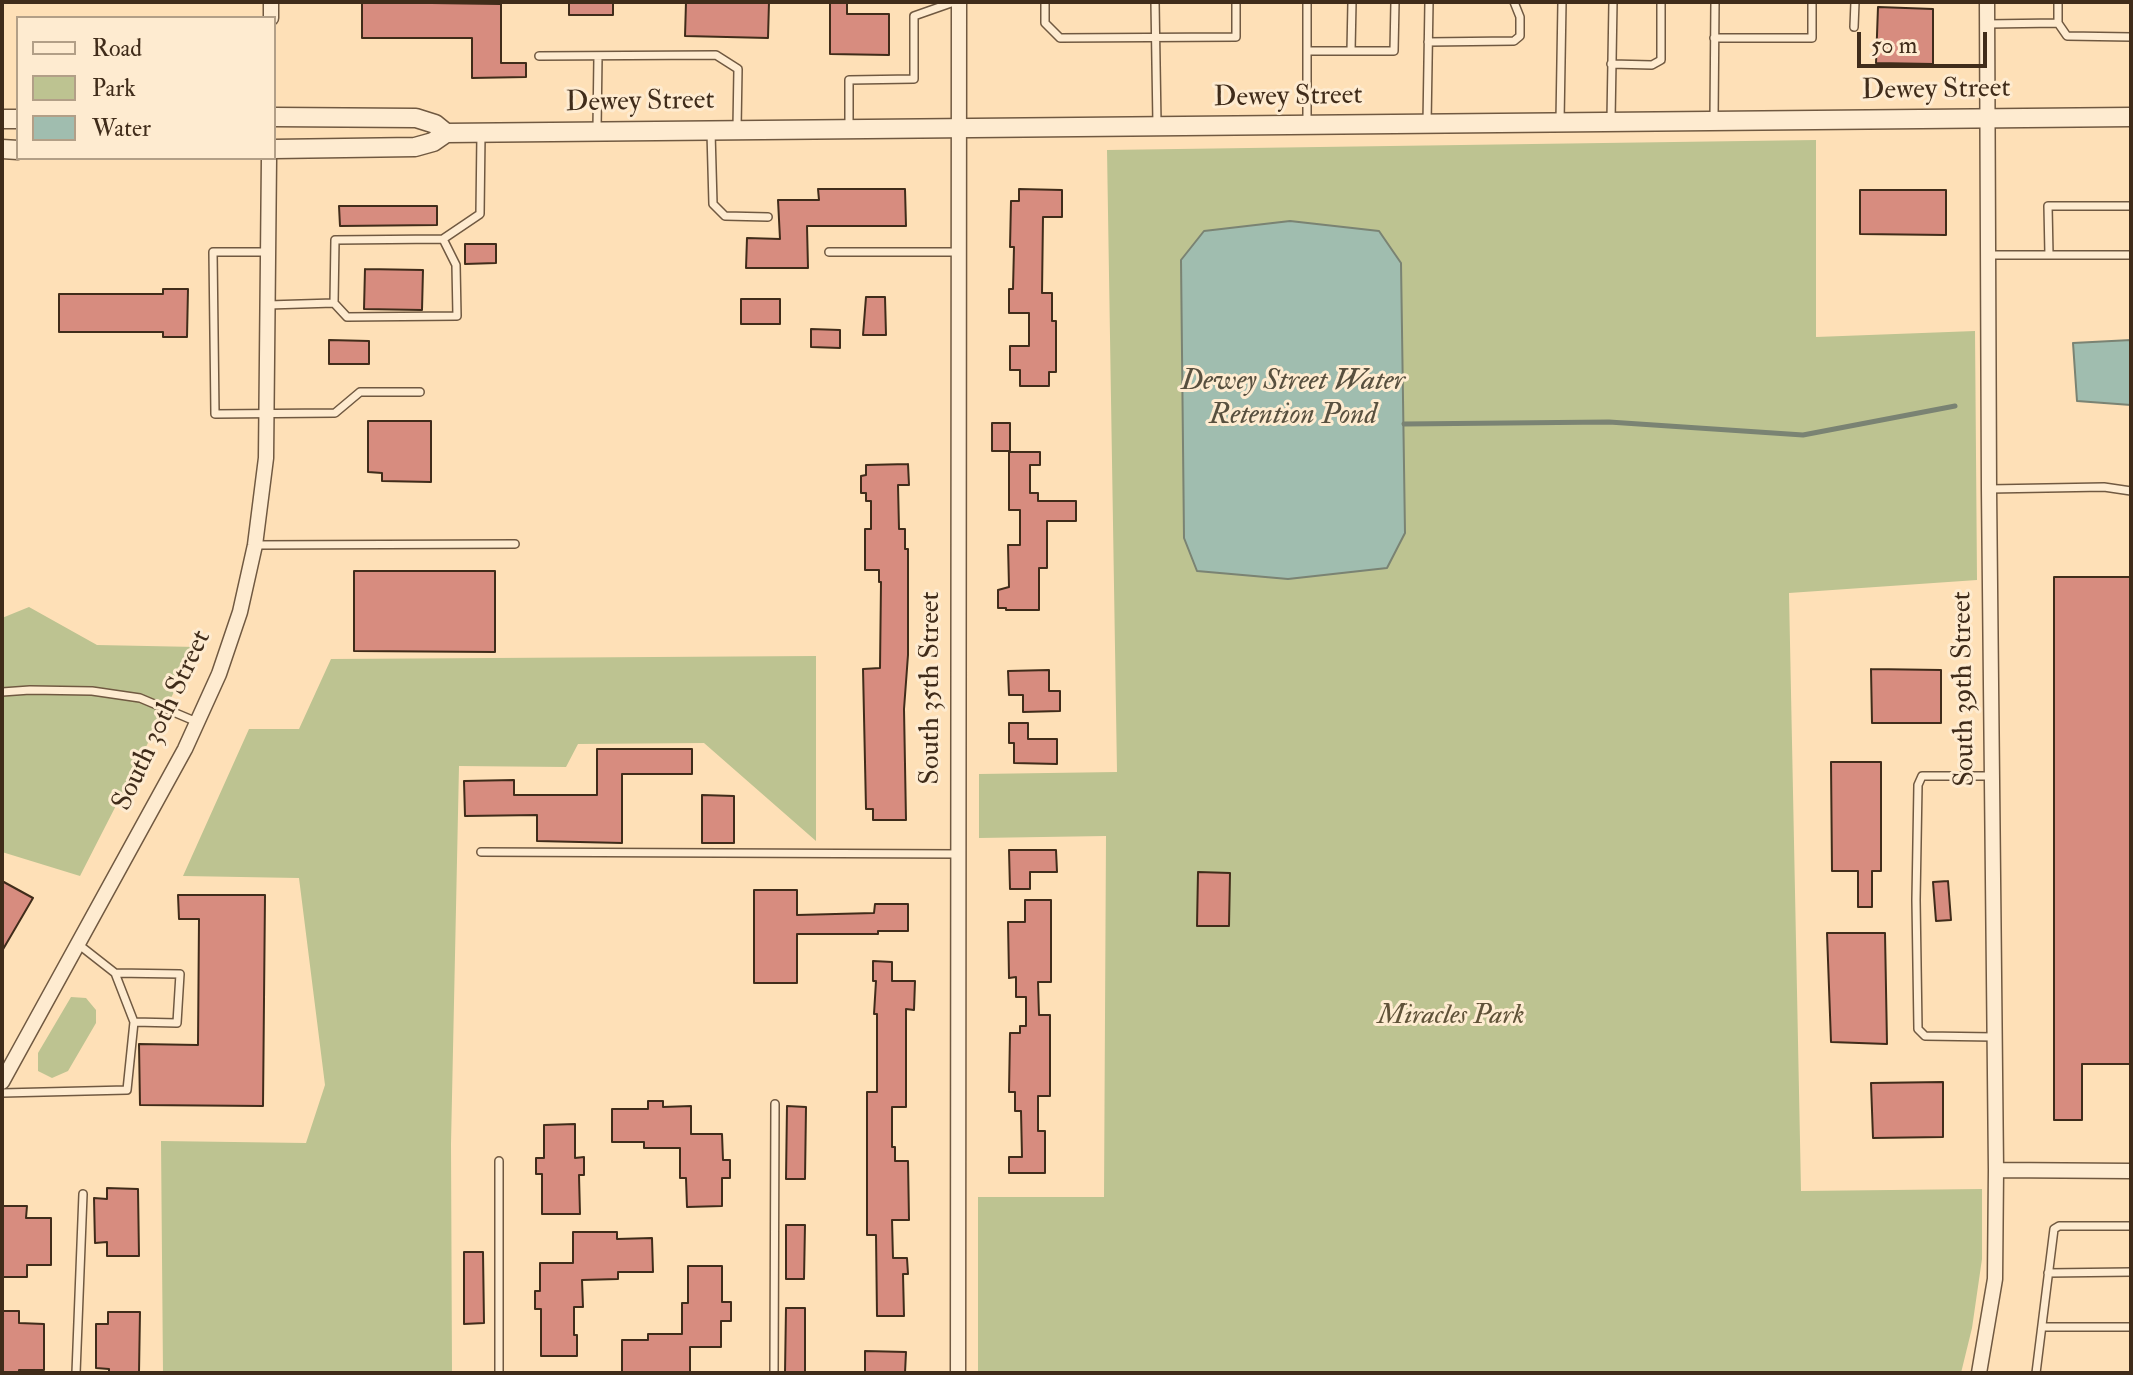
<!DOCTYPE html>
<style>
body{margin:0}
#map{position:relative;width:2133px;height:1375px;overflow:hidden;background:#fee0b7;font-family:"IM FELL Double Pica",serif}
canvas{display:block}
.frame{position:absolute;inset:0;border:4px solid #402c1a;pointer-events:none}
.legend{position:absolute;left:16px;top:16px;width:260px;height:144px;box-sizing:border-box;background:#feebd0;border:2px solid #b29f87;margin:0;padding:10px 14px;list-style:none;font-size:24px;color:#402c1a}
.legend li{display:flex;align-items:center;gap:16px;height:40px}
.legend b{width:40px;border:2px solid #b29f87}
.scale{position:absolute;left:1857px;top:32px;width:130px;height:36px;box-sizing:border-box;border:4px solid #402c1a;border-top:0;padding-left:10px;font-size:24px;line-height:28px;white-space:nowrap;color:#402c1a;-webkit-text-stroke:6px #feebd0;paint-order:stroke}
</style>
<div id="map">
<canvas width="2133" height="1375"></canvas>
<div class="frame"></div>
<ul class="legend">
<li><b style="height:10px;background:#feebd0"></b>Road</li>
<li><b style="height:22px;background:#bdc391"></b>Park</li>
<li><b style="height:22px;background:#a0bdaf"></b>Water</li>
</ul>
<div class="scale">50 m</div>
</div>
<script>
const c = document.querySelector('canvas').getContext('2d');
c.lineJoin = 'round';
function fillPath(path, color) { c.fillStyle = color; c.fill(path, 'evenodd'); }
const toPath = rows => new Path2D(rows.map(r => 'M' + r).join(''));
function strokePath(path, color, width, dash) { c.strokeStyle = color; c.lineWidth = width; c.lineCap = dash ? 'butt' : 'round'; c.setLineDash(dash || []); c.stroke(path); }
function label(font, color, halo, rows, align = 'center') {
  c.font = font + ' "IM FELL Double Pica",serif'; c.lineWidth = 6; c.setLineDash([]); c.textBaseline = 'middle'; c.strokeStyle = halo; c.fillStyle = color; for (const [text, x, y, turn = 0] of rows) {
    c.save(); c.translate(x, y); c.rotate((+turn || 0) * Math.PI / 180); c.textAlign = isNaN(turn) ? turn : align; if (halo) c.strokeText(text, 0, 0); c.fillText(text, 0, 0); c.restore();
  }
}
const green = toPath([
 [1816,140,1816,337,1975,331,1977,580,1789,593,1801,1191,1982,1189,1982,1259,1972,1328,1961,1373,978,1373,978,1197,1104,1197,1106,836,979,838,979,774,1117,772,1107,150],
 [29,607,97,645,197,647,80,876,2,852,2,618],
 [816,656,816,841,704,743,578,744,566,767,459,766,451,1144,452,1373,163,1373,161,1141,306,1143,325,1085,299,878,183,876,249,729,299,729,331,659],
 [71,997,86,998,96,1010,96,1023,68,1071,52,1078,38,1071,38,1053]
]);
const water = toPath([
 [1290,221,1379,231,1401,263,1405,533,1387,568,1288,579,1197,571,1184,538,1181,260,1204,231,1290,221],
 [2131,340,2131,405,2077,401,2073,343,2131,340]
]);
const stream = toPath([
 [1404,424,1609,422,1803,435,1955,406]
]);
const building = toPath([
 [362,2,501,4,501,63,526,63,526,77,472,78,472,38,362,38,362,2],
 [569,2,613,2,613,15,569,15,569,2],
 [686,2,769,2,768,38,685,36,686,2],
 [830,2,847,2,847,14,889,14,889,55,830,54,830,2],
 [1878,7,1933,9,1933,64,1876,63,1878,7],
 [818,189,905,189,906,226,807,226,808,268,746,268,747,238,780,239,778,200,819,200,818,189],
 [1019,189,1062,190,1062,217,1043,217,1042,293,1052,293,1052,321,1056,321,1056,372,1049,372,1049,386,1020,386,1020,370,1010,370,1010,346,1029,346,1029,313,1009,313,1009,289,1013,289,1014,247,1010,247,1011,201,1019,201,1019,189],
 [1860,190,1946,190,1946,235,1860,234,1860,190],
 [339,206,437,206,437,225,340,226,339,206],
 [465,244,496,244,496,263,465,264,465,244],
 [365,269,423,270,422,310,364,309,365,269],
 [163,289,188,289,187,337,163,337,163,332,59,332,59,294,163,294,163,289],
 [866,297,885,297,886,335,863,335,866,297],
 [741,299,780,299,780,324,741,324,741,299],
 [811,329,840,330,840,348,811,347,811,329],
 [329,340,369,341,369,364,329,364,329,340],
 [368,421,431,421,431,482,382,481,382,473,368,472,368,421],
 [992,423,1010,423,1010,451,992,451,992,423],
 [1009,452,1040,452,1040,465,1030,465,1030,493,1038,493,1038,501,1076,501,1076,521,1047,521,1047,568,1039,568,1039,610,1006,610,1006,608,998,608,998,590,1009,587,1008,545,1020,545,1020,510,1009,510,1009,452],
 [908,464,909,485,898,485,899,529,905,529,905,549,908,549,908,655,904,709,906,820,873,820,873,809,866,809,863,669,880,668,881,582,879,582,879,570,865,570,865,529,871,529,871,501,866,501,866,493,861,493,861,476,866,475,866,465,908,464],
 [354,571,495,571,495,652,354,651,354,571],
 [2054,577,2131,577,2131,1064,2082,1064,2082,1120,2054,1120,2054,577],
 [1871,669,1941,670,1941,723,1872,723,1871,669],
 [1049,670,1049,691,1060,691,1060,711,1023,712,1023,695,1009,695,1008,671,1049,670],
 [1009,723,1028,723,1028,739,1057,739,1057,764,1014,763,1014,743,1009,743,1009,723],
 [597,749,692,749,692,774,622,774,622,843,537,841,537,815,465,816,464,781,514,780,514,795,597,795,597,749],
 [1831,762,1881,762,1881,871,1872,871,1872,907,1858,907,1858,871,1832,871,1831,762],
 [702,795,734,796,734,843,702,843,702,795],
 [1009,850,1056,850,1057,872,1030,872,1030,889,1010,889,1009,850],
 [1198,872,1230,873,1229,926,1197,926,1198,872],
 [2,881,33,898,2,951,2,881],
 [1948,881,1951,920,1936,921,1933,882,1948,881],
 [754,890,797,890,797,915,874,913,875,904,908,904,908,931,878,931,878,934,797,934,797,983,754,983,754,890],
 [178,895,265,895,263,1106,140,1105,139,1044,198,1045,199,919,179,919,178,895],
 [1025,900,1051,900,1051,982,1038,982,1039,1015,1050,1015,1050,1096,1038,1096,1038,1131,1045,1131,1045,1173,1009,1173,1009,1157,1022,1157,1021,1111,1015,1111,1015,1092,1009,1092,1010,1033,1020,1033,1020,1026,1026,1026,1026,997,1016,997,1016,977,1009,978,1008,922,1025,922,1025,900],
 [1827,933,1885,933,1887,1044,1831,1042,1827,933],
 [873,961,892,962,892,981,915,981,914,1010,906,1009,906,1107,892,1107,892,1147,895,1147,895,1161,908,1161,909,1220,892,1220,893,1258,907,1258,908,1274,903,1274,904,1316,877,1316,876,1235,867,1235,867,1092,877,1092,877,1014,874,1014,876,981,873,981,873,961],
 [1943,1082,1943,1137,1873,1138,1871,1083,1943,1082],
 [648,1101,663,1101,663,1107,691,1106,691,1134,722,1134,723,1160,730,1160,730,1178,722,1178,722,1206,687,1207,686,1178,680,1178,680,1148,644,1148,644,1142,612,1142,612,1109,648,1109,648,1101],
 [787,1106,806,1107,805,1179,786,1179,787,1106],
 [575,1124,575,1158,584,1157,584,1175,579,1175,580,1214,542,1214,542,1174,536,1174,536,1158,544,1158,544,1125,575,1124],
 [107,1188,138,1189,139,1256,107,1256,107,1242,95,1243,94,1198,107,1199,107,1188],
 [3,1206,27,1206,26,1218,51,1218,51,1265,27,1265,27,1277,3,1277,3,1206],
 [786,1225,805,1225,804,1279,786,1279,786,1225],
 [573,1232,617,1232,617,1239,652,1238,653,1272,618,1272,618,1279,582,1280,583,1307,574,1307,574,1335,577,1335,577,1356,541,1356,541,1309,535,1309,535,1291,540,1291,540,1263,573,1263,573,1232],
 [464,1252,483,1252,484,1323,464,1324,464,1252],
 [688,1266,722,1266,722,1302,731,1302,731,1321,721,1321,721,1347,690,1347,690,1373,622,1373,622,1340,648,1340,648,1334,682,1334,682,1303,688,1303,688,1266],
 [786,1308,805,1308,805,1373,785,1373,786,1308],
 [2,1311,19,1311,19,1323,44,1324,44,1370,19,1370,19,1373,2,1373,2,1311],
 [108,1312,140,1312,139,1373,109,1373,109,1369,96,1368,96,1324,108,1324,108,1312],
 [865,1351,906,1352,905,1373,865,1373,865,1351]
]);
const service = toPath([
 [1045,2,1045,23,1060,38,1236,37,1236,2],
 [1155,2,1157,124],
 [2058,23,2058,2],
 [1987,24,2058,23,2067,36,2131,37],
 [1854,27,1855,2],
 [1714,38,1812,38,1812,2],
 [1428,42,1514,41,1520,36,1520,17,1514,2],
 [1307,51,1394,51,1395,2],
 [1351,51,1352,2],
 [539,56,716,55,738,69,737,128],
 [1611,64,1652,65,1661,60,1661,2],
 [1714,119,1715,2],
 [1611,120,1613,2],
 [1560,121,1562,2],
 [1307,123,1307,2],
 [1427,124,1429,2],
 [849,127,849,80,914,79,914,16,954,2],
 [597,129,598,56],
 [711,132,713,204,725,216,768,217],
 [268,252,213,252,215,414,335,413,360,392,420,392],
 [829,252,957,252],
 [1988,255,2131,255],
 [2049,255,2048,206,2131,206],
 [334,303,347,317,457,316,456,265,443,239],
 [268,305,334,303,335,240,443,239,480,214,481,134],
 [1989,489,2104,487,2131,491],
 [255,545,515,544],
 [2,692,30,690,92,691,140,698,197,722],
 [1992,776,1922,776,1918,785,1916,900,1918,1029,1925,1036,1994,1037],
 [481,852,959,854],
 [115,973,134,1022],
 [2,1093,127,1090,134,1022,177,1023,180,974,115,973,78,944],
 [499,1161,499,1373],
 [2048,1273,2131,1272],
 [2044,1327,2131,1327],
 [76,1373,83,1194],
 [774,1373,775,1104],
 [2036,1373,2054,1229,2059,1226,2131,1226]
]);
const minor = toPath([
 [271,18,271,2],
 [2,1082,185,749,219,674,240,612,255,545,266,458,269,158],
 [1996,1170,2131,1171],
 [958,1373,959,2],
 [1979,1373,1995,1279,1996,1170,1989,489,1987,2]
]);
const tertiary = toPath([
 [274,117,416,118,435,124,446,133],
 [2,119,18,119],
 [2,149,18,150],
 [274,149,415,147,433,142,446,133,2131,117]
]);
const streetNames = [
 ["Dewey Street",1936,91,-1],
 ["Dewey Street",1288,98,-1],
 ["Dewey Street",640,103,-1],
 ["South 35th Street",932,688,-90],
 ["South 39th Street",1965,689,-91],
 ["South 30th Street",163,721,-65]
];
const parkNames = [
 ["Miracles Park",1451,1017]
];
const waterNames = [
 ["Dewey Street Water",1293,383],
 ["Retention Pond",1293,417]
];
fillPath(green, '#bdc391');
fillPath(water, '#a0bdaf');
strokePath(water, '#7a8373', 2);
strokePath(stream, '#7a8373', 5);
fillPath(building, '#d78c7f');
strokePath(building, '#402c1a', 2);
strokePath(service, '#705941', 10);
strokePath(minor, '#705941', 17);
strokePath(tertiary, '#705941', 21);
strokePath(service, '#feebd0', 7);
strokePath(minor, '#feebd0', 14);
strokePath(tertiary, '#feebd0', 18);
label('28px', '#402c1a', '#feebd0', streetNames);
label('italic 28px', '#5f5238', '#feebd0', parkNames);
label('italic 30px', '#58503f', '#feebd0', waterNames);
</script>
